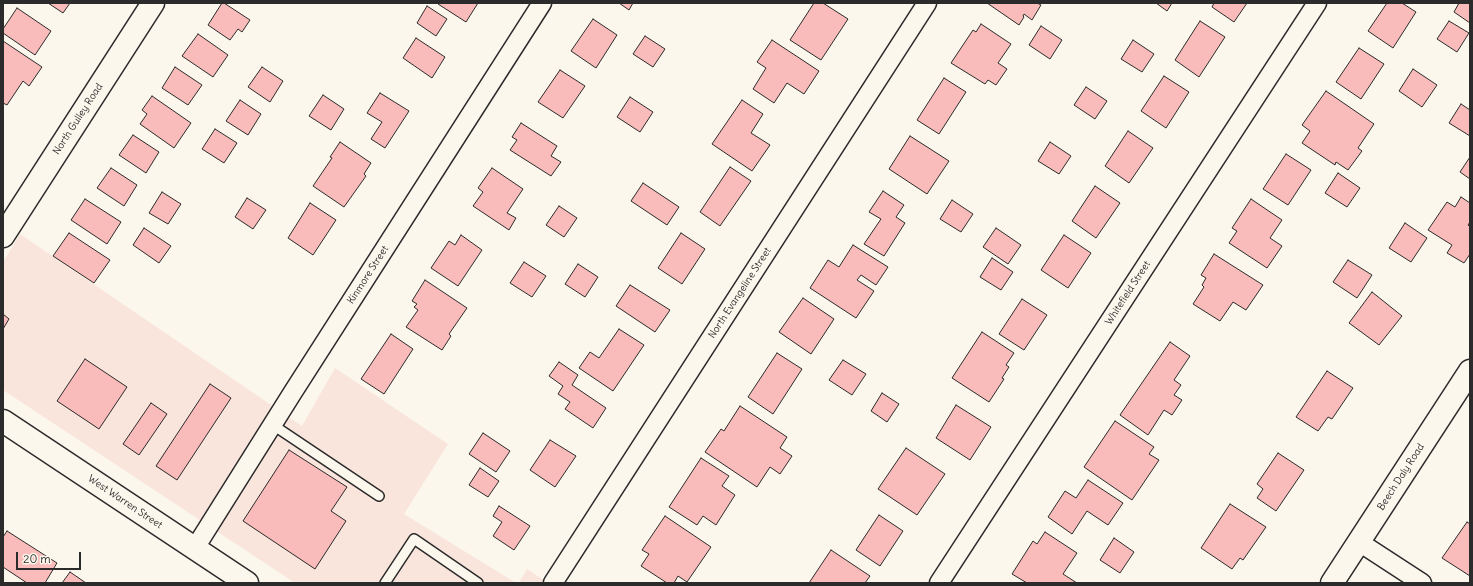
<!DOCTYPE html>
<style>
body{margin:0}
#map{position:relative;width:1473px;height:586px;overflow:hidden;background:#fbf7ec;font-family:Delius,sans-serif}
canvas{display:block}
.frame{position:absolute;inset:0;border:4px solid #2b2b2b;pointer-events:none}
.scale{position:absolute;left:16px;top:552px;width:65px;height:18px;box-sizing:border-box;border:2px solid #2b2b2b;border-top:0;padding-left:5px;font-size:12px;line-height:14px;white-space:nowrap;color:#2b2b2b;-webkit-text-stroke:3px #fbf7ec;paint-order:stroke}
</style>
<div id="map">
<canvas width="1473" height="586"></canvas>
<div class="frame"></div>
<div class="scale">20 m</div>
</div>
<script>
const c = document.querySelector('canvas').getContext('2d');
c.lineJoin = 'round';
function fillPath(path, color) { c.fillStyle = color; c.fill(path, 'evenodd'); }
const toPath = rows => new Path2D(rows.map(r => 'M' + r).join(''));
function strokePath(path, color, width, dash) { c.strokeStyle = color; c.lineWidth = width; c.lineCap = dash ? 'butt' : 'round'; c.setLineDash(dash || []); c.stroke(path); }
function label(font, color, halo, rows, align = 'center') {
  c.font = font + ' Delius,sans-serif'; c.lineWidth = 3; c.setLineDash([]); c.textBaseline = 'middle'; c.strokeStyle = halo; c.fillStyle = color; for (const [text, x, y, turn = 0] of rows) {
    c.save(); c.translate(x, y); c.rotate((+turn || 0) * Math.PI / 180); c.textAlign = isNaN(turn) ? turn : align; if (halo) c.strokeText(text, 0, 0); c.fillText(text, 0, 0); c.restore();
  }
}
const built = toPath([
 [20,234,302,426,335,368,448,444,404,514,516,583,295,583,3,390,3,262],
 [527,569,548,583,519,583]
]);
const building = toPath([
 [48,3,70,3,63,13,48,3],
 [222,3,224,3,250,20,242,32,238,29,230,40,208,25,222,3],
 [439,3,478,3,466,22,438,4,439,3],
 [619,3,633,3,629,10,619,3],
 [814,3,823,3,848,19,821,60,790,40,814,3],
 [987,3,1037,3,1041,5,1032,20,1024,14,1023,16,1024,17,1019,25,987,3],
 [1156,3,1172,3,1167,11,1156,3],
 [1214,3,1247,3,1234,22,1212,7,1214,3],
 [1387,3,1402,3,1416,12,1393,48,1368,31,1387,3],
 [1459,3,1470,3,1470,23,1454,12,1459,3],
 [427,6,447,19,436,36,417,23,427,6],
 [17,8,51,31,35,55,3,33,3,29,17,8],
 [593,19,617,35,596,68,571,51,593,19],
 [1200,21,1225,37,1199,77,1175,60,1200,21],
 [1449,21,1469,33,1457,52,1437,39,1449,21],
 [981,24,1011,44,998,63,1007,69,996,85,988,80,985,84,951,63,973,30,976,32,981,24],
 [1041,26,1062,40,1050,59,1029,45,1041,26],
 [198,34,228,55,213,77,182,56,198,34],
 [645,36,665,49,653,67,633,54,645,36],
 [416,38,445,57,432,78,403,58,416,38],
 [772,40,819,71,804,94,787,83,774,103,753,89,766,68,757,62,772,40],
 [1133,40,1154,54,1142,72,1121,59,1133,40],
 [3,41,42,67,29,86,23,81,7,105,3,103,3,41],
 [1359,48,1384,64,1361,99,1336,82,1359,48],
 [175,67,202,85,188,105,162,88,175,67],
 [262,67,283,81,270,102,248,87,262,67],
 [1413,69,1437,85,1422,107,1399,91,1413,69],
 [560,70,585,86,563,118,538,102,560,70],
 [1164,76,1189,92,1166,128,1141,111,1164,76],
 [944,78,966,92,939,134,917,120,944,78],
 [1086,87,1107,101,1095,119,1074,105,1086,87],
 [1326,91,1374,124,1358,148,1362,151,1348,170,1336,162,1335,165,1302,143,1310,131,1302,125,1326,91],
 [380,93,409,111,385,148,371,139,382,122,367,113,380,93],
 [323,95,344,109,331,130,309,116,323,95],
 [152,96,191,123,174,148,140,124,147,114,142,110,152,96],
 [630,97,653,112,640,132,617,117,630,97],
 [240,100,261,114,248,135,226,121,240,100],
 [742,100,763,114,751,133,770,145,752,171,712,144,742,100],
 [1461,104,1470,110,1470,136,1449,123,1461,104],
 [521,123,557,146,551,156,561,162,551,176,510,150,517,140,512,137,521,123],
 [215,129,237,143,224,163,202,149,215,129],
 [1128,131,1153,148,1129,183,1105,166,1128,131],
 [133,135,159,152,146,173,119,155,133,135],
 [910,136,949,161,927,194,889,169,910,136],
 [340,142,371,163,364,174,366,176,344,207,313,186,332,158,330,157,340,142],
 [1050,142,1071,156,1059,174,1038,161,1050,142],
 [1286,154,1311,170,1288,205,1263,189,1286,154],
 [1470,157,1470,179,1460,172,1470,157],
 [730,167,751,181,720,226,700,212,730,167],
 [111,168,137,185,124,206,97,188,111,168],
 [492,168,523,189,507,213,516,218,509,230,473,206,483,192,478,188,492,168],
 [1338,173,1360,188,1347,207,1325,193,1338,173],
 [643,183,679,207,667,225,631,201,643,183],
 [1095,186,1120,203,1096,238,1072,221,1095,186],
 [883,191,904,205,896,217,905,223,884,256,864,244,881,219,869,212,883,191],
 [162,192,181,204,168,224,149,213,162,192],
 [1461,197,1470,203,1470,222,1468,225,1470,227,1470,254,1464,263,1447,253,1452,245,1428,230,1447,202,1455,207,1461,197],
 [247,198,266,210,253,229,235,217,247,198],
 [85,199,121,222,107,244,71,220,85,199],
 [1251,199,1282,220,1270,238,1282,246,1267,268,1229,243,1237,231,1232,228,1251,199],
 [952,200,973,214,961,232,940,219,952,200],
 [310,203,336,220,313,255,288,238,310,203],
 [559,206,577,218,564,237,546,225,559,206],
 [1405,223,1427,238,1411,262,1389,248,1405,223],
 [144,228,171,246,159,263,133,245,144,228],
 [996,228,1021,245,1008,264,983,247,996,228],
 [69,233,110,260,94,283,53,256,69,233],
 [681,233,705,249,682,284,658,268,681,233],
 [461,235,482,250,458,286,431,268,449,241,455,245,461,235],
 [1064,235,1091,253,1068,288,1041,270,1064,235],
 [853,245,888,267,876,285,861,275,857,280,874,291,856,318,810,288,828,260,839,267,853,245],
 [1214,254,1263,285,1246,310,1233,302,1220,321,1193,304,1204,287,1202,285,1206,278,1201,275,1214,254],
 [992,258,1013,272,1001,290,980,277,992,258],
 [1348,260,1372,275,1357,298,1333,282,1348,260],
 [524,262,546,276,532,297,510,283,524,262],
 [578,264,598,277,585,297,565,284,578,264],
 [425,280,467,308,449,334,451,336,442,350,406,327,418,310,414,307,417,304,412,301,425,280],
 [630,285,670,310,655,332,616,306,630,285],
 [1372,292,1402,316,1379,345,1349,323,1372,292],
 [803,298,834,319,811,354,779,332,803,298],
 [1022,299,1047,315,1024,350,999,334,1022,299],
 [3,314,9,319,3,329,3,314],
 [619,329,644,345,613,391,579,368,590,352,599,358,619,329],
 [982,332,1014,353,1006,365,1009,367,1002,378,1004,379,989,402,952,378,982,332],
 [391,334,413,349,384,394,361,379,391,334],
 [1170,342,1190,356,1174,380,1181,385,1174,395,1182,400,1172,415,1164,410,1148,435,1120,415,1170,342],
 [777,353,802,369,773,414,748,397,777,353],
 [85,359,127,387,99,429,57,401,85,359],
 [843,360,866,374,852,395,829,380,843,360],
 [559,362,578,375,572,385,606,408,593,428,565,409,570,402,558,394,563,386,549,376,559,362],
 [1327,371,1353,388,1332,419,1328,417,1318,431,1296,417,1327,371],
 [210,384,231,398,177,480,156,466,210,384],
 [882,393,899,404,887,422,871,411,882,393],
 [151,403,167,414,139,455,123,444,151,403],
 [956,405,991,427,970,460,936,438,956,405],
 [740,406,787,437,780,448,792,456,780,474,770,467,757,487,705,452,721,429,724,431,740,406],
 [1115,421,1154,447,1149,454,1159,460,1132,500,1084,467,1115,421],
 [483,433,510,451,496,472,469,454,483,433],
 [550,440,576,456,555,487,530,470,550,440],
 [906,448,945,474,917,515,878,489,906,448],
 [289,450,347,487,331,511,346,521,315,569,243,521,289,450],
 [1278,453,1304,470,1276,511,1257,498,1263,489,1257,484,1278,453],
 [701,458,729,476,722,486,735,495,716,525,703,516,697,525,669,507,701,458],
 [480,468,499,481,488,497,469,485,480,468],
 [1088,480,1123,503,1108,525,1087,511,1072,534,1048,517,1065,491,1076,498,1088,480],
 [1230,504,1266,527,1243,560,1240,558,1232,569,1201,548,1230,504],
 [499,506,530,526,514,550,493,536,502,522,493,516,499,506],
 [879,515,903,531,880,566,856,550,879,515],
 [665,516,711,547,687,582,678,576,674,583,667,583,641,566,649,554,642,550,665,516],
 [1467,522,1470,524,1470,576,1442,558,1467,522],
 [7,531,57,563,45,583,27,583,3,567,3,537,7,531],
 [1045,532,1077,553,1063,574,1077,583,1027,583,1012,574,1033,541,1037,544,1045,532],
 [1114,538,1134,552,1120,573,1100,560,1114,538],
 [831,550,870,576,865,583,809,583,831,550],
 [70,572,86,583,62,583,70,572]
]);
const service = toPath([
 [273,425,379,496],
 [385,583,414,539,478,583]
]);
const minor = toPath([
 [1359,542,1422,583],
 [195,548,293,392,542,3],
 [553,583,927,3],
 [939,583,1317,3]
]);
const tertiary = toPath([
 [3,236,153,3]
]);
const secondary = toPath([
 [3,421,247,583],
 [1332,583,1470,371]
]);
const streetNames = [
 ["North Gulley Road",78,119,-57],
 ["Kinmore Street",368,275,-57],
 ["North Evangeline Street",740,293,-57],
 ["Whitefield Street",1128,293,-57],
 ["Beech Daly Road",1401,477,-57],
 ["West Warren Street",125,502,34]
];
fillPath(built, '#fae5dd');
fillPath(building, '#f9bcba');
strokePath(building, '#2b2b2b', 1);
strokePath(service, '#2b2b2b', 12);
strokePath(minor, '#2b2b2b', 21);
strokePath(tertiary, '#2b2b2b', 25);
strokePath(secondary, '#2b2b2b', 25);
strokePath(service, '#fbf7ec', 9);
strokePath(minor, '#fbf7ec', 18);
strokePath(tertiary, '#fbf7ec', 22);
strokePath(secondary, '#fbf7ec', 22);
label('10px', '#2b2b2b', '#fbf7ec', streetNames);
</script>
